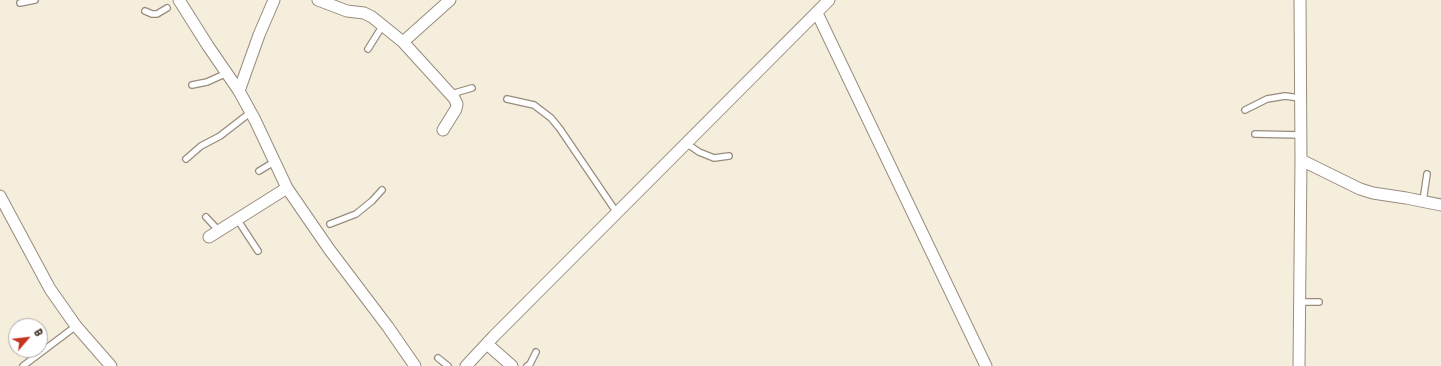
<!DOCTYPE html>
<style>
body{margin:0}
#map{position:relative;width:1441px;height:366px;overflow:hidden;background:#f6eedd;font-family:Pangolin,sans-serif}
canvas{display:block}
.north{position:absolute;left:8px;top:318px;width:40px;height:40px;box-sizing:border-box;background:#fff;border:1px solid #b1aaa5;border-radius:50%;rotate:62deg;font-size:11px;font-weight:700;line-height:16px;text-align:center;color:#3b2a1e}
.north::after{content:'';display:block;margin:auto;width:14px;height:18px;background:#c8321e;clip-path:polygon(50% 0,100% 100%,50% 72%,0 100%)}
</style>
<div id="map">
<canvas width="1441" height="366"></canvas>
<div class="north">B</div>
</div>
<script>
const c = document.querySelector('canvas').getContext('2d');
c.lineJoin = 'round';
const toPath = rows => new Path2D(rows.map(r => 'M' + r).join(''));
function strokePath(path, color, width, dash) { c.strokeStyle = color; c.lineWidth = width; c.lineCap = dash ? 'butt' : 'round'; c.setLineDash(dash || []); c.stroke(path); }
const lane = toPath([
 [20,3,35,0],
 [145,11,152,14,157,14,167,8],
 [368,49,383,25],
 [192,85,207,82,227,73],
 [451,94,472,88],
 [507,99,534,105,551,118,560,129,617,213],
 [1245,110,1267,99,1285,96,1300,98],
 [1255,134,1301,135],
 [686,143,699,152,714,158,729,156],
 [186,159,201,146,220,136,251,112],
 [259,171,274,162],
 [1423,201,1427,174],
 [206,217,219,231],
 [237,219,258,251],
 [330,224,356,214,372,201,382,190],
 [1299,302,1319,302],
 [438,358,448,366],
 [23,366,76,326],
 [527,366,530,364,536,352]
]);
const street = toPath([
 [179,0,208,46,239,91,255,120,287,188,329,249,388,327,415,366],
 [318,0,347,11,364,13,372,17,403,42,454,98,457,104,456,109,443,130],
 [817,13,986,366],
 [403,42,450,0],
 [239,91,259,35,274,0],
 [1301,160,1360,189,1373,193,1406,198,1441,205],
 [0,196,50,289,76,326,111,366],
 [209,237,287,188],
 [487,344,512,366],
 [466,366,494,336,829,0],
 [1299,366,1301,160,1300,0]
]);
strokePath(lane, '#988c7e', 8);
strokePath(street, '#988c7e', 13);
strokePath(lane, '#fff', 5.5);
strokePath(street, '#fff', 11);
</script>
